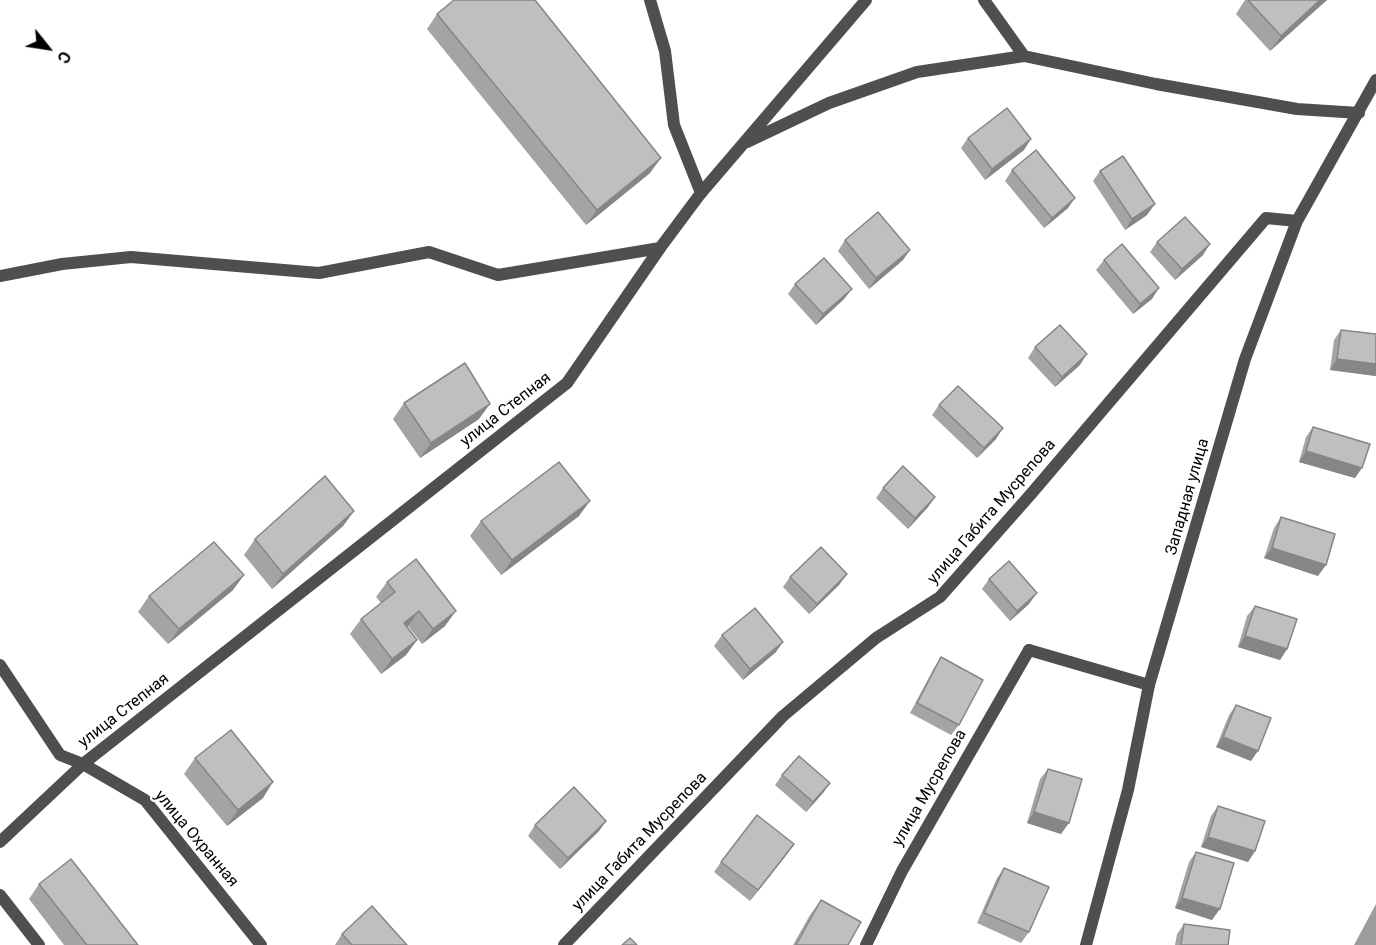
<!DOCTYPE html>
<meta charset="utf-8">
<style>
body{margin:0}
#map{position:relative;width:1376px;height:945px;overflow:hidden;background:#fff;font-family:Roboto,sans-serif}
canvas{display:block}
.north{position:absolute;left:18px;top:18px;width:60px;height:60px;-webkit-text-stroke:4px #fff;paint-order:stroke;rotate:120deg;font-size:16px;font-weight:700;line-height:24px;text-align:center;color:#000}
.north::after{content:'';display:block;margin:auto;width:21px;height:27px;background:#000;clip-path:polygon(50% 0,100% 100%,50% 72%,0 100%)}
</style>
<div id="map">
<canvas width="1376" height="945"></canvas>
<div class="north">С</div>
</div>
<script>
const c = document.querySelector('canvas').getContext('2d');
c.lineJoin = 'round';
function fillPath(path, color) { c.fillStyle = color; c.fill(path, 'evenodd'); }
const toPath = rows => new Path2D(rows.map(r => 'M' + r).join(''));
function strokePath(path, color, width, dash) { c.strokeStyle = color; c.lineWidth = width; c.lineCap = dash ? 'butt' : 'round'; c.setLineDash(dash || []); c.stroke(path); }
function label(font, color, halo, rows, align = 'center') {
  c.font = font + ' Roboto,sans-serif'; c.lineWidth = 4.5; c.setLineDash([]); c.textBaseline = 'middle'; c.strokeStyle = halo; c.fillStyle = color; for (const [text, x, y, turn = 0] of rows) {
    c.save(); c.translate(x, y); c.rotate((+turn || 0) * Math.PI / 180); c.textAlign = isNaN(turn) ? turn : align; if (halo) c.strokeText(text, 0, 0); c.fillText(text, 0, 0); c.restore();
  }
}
const water = toPath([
 [1376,904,1376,945,1354,945]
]);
const service = toPath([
 [650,0,665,51,674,125,701,193],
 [0,276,62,264,131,257,319,273,429,252,498,275,660,248],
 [1029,650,1149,685],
 [0,895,39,945]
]);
const minor = toPath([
 [1024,56,1156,84,1297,109,1359,113],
 [747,142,829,103,917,72,1024,56,984,0],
 [0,665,60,755,83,764,145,800,261,945],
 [0,842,83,764,567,383,660,248,701,193,866,0],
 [564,945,783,716,876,638,940,597,1031,494,1266,218,1297,221],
 [866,945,902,871,1029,650],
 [1086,945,1128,790,1149,685,1245,359,1297,221,1376,80]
]);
const wall = toPath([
 [1245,0,1327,0,1270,51,1236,14],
 [437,14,650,173,586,225,427,29],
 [968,138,1024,150,985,180,961,148],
 [1012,170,1068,208,1044,228,1005,181],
 [1100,171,1147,215,1125,230,1093,181],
 [845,240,903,260,869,289,838,251],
 [1157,242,1203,255,1175,280,1150,252],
 [1104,260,1152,299,1133,314,1096,270],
 [795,284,844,299,816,325,788,294],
 [1341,330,1376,334,1376,376,1330,370,1334,340],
 [1035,347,1080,365,1055,387,1028,358],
 [404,403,479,419,420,458,393,419],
 [939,405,996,439,977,458,932,415],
 [1313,427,1355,478,1299,462,1306,437],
 [883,488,935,497,928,507,908,529,876,498],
 [354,511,343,526,272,589,244,555,255,539],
 [579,516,501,575,470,536,481,521],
 [1281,517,1318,576,1264,558,1274,528],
 [847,574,839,585,809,614,783,587,790,577],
 [989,579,1029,604,1010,621,982,589],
 [387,582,445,626,422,644,408,626,407,627,417,640,406,655,381,674,350,634,361,619,381,603,376,597],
 [233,590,168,644,138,612,149,596],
 [1255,606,1287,649,1280,660,1238,647,1247,616],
 [722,635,776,652,743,680,714,646],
 [941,657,959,725,951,735,910,713,934,668],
 [1236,705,1251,761,1216,747,1229,715],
 [195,758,263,798,227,826,184,774],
 [1048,769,1061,834,1027,823,1040,779],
 [782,775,830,783,823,793,806,812,775,785],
 [1218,806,1255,851,1248,862,1201,847,1211,816],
 [606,821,599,831,560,869,528,836,535,825],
 [1196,852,1212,920,1175,908,1189,862],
 [787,854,750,901,714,872,721,862],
 [1004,868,1029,932,1021,943,977,923,997,878],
 [39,884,138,945,64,945,29,899],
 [821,900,848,945,793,945,810,915],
 [1184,924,1228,945,1175,945,1177,934],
 [342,934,407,945,335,945]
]);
const shadedWall = toPath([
 [1320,0,1327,0,1270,51,1281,36],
 [1031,139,1024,150,985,180,992,169],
 [661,158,650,173,586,225,597,210],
 [1075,198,1068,208,1044,228,1052,218],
 [1155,204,1147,215,1125,230,1132,219],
 [1210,244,1203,255,1175,280,1182,269],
 [910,250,903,260,869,289,876,278],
 [1159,288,1152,299,1133,314,1140,304],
 [852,289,844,299,816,325,823,314],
 [1087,354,1080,365,1055,387,1062,377],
 [1337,359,1376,364,1376,376,1330,370],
 [490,404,479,419,420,458,431,443],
 [1003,428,996,439,977,458,984,448],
 [1306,451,1362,468,1355,478,1299,462],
 [935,497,928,507,908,529,915,518],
 [590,501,579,516,501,575,512,560],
 [354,511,343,526,272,589,283,574],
 [1272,548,1326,565,1318,576,1264,558],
 [847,574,839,585,809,614,817,604],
 [244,575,233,590,168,644,179,629],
 [1037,593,1029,604,1010,621,1017,611],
 [419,611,408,626,393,638,404,623],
 [456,611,445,626,422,644,433,629],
 [1245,636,1287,649,1280,660,1238,647],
 [417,640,406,655,381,674,392,659],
 [783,642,776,652,743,680,750,669],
 [1223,737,1258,751,1251,761,1216,747],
 [273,782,263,798,227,826,238,810],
 [830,783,823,793,806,812,813,802],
 [1034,812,1069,823,1061,834,1027,823],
 [606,821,599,831,560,869,568,858],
 [1208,837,1255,851,1248,862,1201,847],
 [794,844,787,854,750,901,758,890],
 [1182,898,1220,909,1212,920,1175,908]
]);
const building = toPath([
 [454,0,535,0,661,158,597,210,437,14,454,0],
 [1248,0,1320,0,1281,36,1248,0],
 [1007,108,1031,139,992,169,968,138,1007,108],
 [1036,150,1075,198,1052,218,1012,170,1036,150],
 [1123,156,1155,204,1132,219,1100,171,1123,156],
 [878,212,910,250,876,278,845,240,878,212],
 [1185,217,1210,244,1182,269,1157,242,1185,217],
 [1122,244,1159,288,1140,304,1104,260,1122,244],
 [824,258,852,289,823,314,795,284,824,258],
 [1060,325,1087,354,1062,377,1035,347,1060,325],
 [1341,330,1376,334,1376,364,1337,359,1341,330],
 [465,363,490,404,431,443,404,403,465,363],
 [958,386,1003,428,984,448,939,405,958,386],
 [1313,427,1370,444,1362,468,1306,451,1313,427],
 [559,462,590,501,512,560,481,521,559,462],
 [903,466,935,497,915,518,883,488,903,466],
 [325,476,354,511,283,574,255,539,325,476],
 [1281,517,1335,534,1326,565,1272,548,1281,517],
 [214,542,244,575,179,629,149,596,214,542],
 [821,547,847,574,817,604,790,577,821,547],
 [416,559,456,611,433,629,419,611,404,623,417,640,392,659,361,619,395,592,387,582,416,559],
 [1009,561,1037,593,1017,611,989,579,1009,561],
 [1255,606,1297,619,1287,649,1245,636,1255,606],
 [755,608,783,642,750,669,722,635,755,608],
 [941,657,983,680,959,725,917,703,941,657],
 [1236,705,1271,718,1258,751,1223,737,1236,705],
 [231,730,273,782,238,810,195,758,231,730],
 [799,756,830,783,813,802,782,775,799,756],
 [1048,769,1082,779,1069,823,1034,812,1048,769],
 [574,787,606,821,568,858,535,825,574,787],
 [1218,806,1265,821,1255,851,1208,837,1218,806],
 [757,815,794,844,758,890,721,862,757,815],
 [1196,852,1234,863,1220,909,1182,898,1196,852],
 [71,859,138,945,87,945,39,884,71,859],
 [1004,868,1049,887,1029,932,984,913,1004,868],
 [821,900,861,922,848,945,796,945,821,900],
 [372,906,407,945,352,945,342,934,372,906],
 [1184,924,1230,930,1228,945,1181,945,1184,924],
 [630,938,637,945,622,945,630,938]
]);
const streetNames = [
 ["улица Степная",506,410,-38],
 ["Западная улица",1188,497,-74],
 ["улица Габита Мусрепова",992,512,-49],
 ["улица Степная",124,711,-38],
 ["улица Мусрепова",930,788,-60],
 ["улица Охранная",196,839,50],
 ["улица Габита Мусрепова",640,842,-46]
];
fillPath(water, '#9d9d9d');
strokePath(service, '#4f4f4f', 12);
strokePath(minor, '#4f4f4f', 12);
fillPath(wall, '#a4a4a4');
fillPath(shadedWall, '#868686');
fillPath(building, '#bfbfbf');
strokePath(building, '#868686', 1.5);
label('16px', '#000', '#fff', streetNames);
</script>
